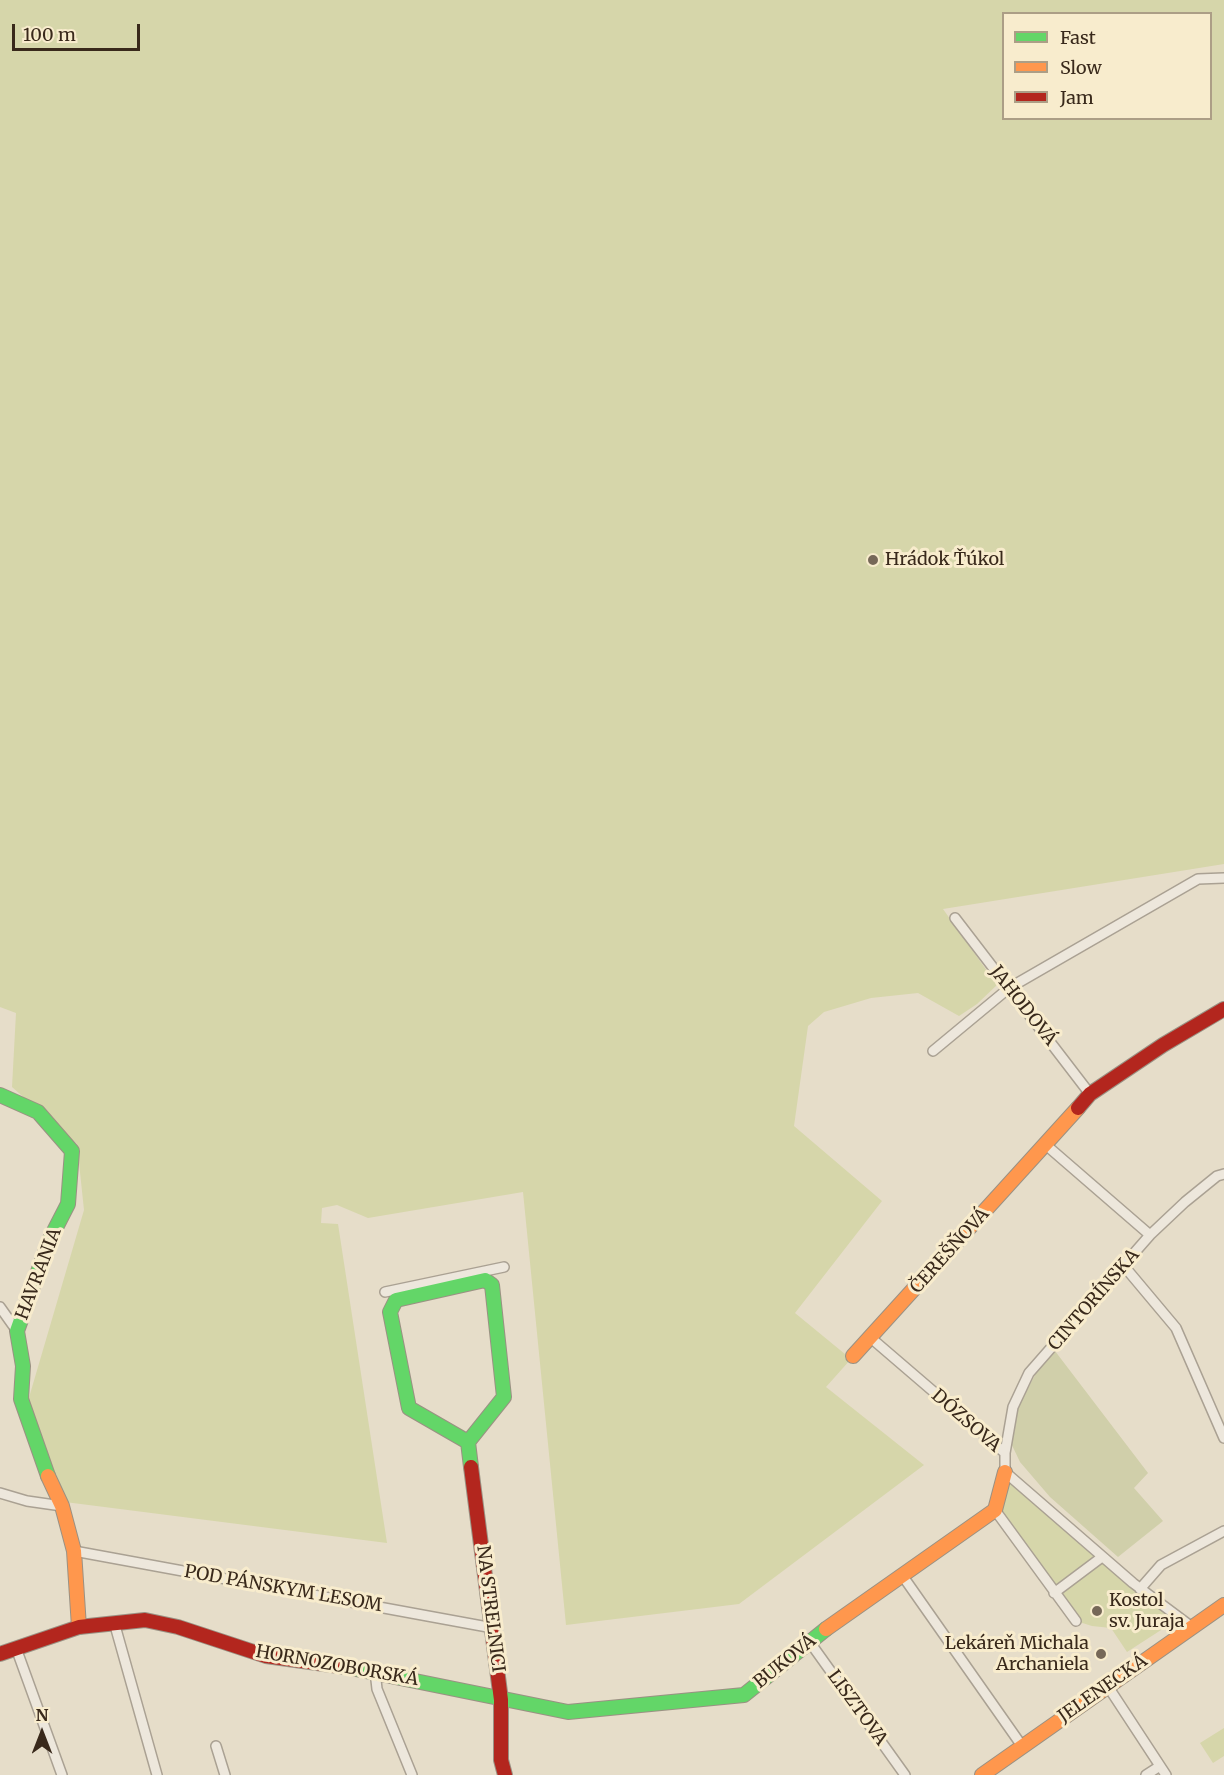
<!DOCTYPE html>
<meta charset="utf-8">
<style>
body{margin:0}
#map{position:relative;width:1224px;height:1775px;overflow:hidden;background:#e6ddc9;font-family:Merriweather,serif}
canvas{display:block}
.legend{position:absolute;left:1002px;top:12px;width:210px;height:108px;box-sizing:border-box;background:#f8eccd;border:2px solid #ac9e86;margin:0;padding:8px 10px;list-style:none;font-size:18px;color:#39291b}
.legend li{display:flex;align-items:center;gap:12px;height:30px}
.legend b{width:30px;border:2px solid #ac9e86}
.north{position:absolute;left:12px;top:1703px;width:60px;height:60px;-webkit-text-stroke:4px #f8eccd;paint-order:stroke;rotate:0deg;font-size:16px;font-weight:700;line-height:24px;text-align:center;color:#39291b}
.north::after{content:'';display:block;margin:auto;width:21px;height:27px;background:#39291b;clip-path:polygon(50% 0,100% 100%,50% 72%,0 100%)}
.scale{position:absolute;left:12px;top:24px;width:128px;height:27px;box-sizing:border-box;border:3px solid #39291b;border-top:0;padding-left:8px;font-size:18px;line-height:21px;white-space:nowrap;color:#39291b;-webkit-text-stroke:4px #f8eccd;paint-order:stroke}
</style>
<div id="map">
<canvas width="1224" height="1775"></canvas>
<ul class="legend">
<li><b style="height:8px;background:#63d668"></b>Fast</li>
<li><b style="height:8px;background:#ff974d"></b>Slow</li>
<li><b style="height:8px;background:#b3261e"></b>Jam</li>
</ul>
<div class="north">N</div>
<div class="scale">100 m</div>
</div>
<script>
const c = document.querySelector('canvas').getContext('2d');
c.lineJoin = 'round';
function fillPath(path, color) { c.fillStyle = color; c.fill(path, 'evenodd'); }
const toPath = rows => new Path2D(rows.map(r => 'M' + r).join(''));
function strokePath(path, color, width, dash) { c.strokeStyle = color; c.lineWidth = width; c.lineCap = dash ? 'butt' : 'round'; c.setLineDash(dash || []); c.stroke(path); }
function label(font, color, halo, rows, align = 'center') {
  c.font = font + ' Merriweather,serif'; c.lineWidth = 6; c.setLineDash([]); c.textBaseline = 'middle'; c.strokeStyle = halo; c.fillStyle = color; for (const [text, x, y, turn = 0] of rows) {
    c.save(); c.translate(x, y); c.rotate((+turn || 0) * Math.PI / 180); c.textAlign = isNaN(turn) ? turn : align; if (halo) c.strokeText(text, 0, 0); c.fillText(text, 0, 0); c.restore();
  }
}
const green = toPath([
 [0,0,1224,0,1224,864,943,909,997,985,977,1004,959,1016,918,993,871,998,824,1012,808,1026,794,1126,882,1201,795,1313,851,1359,826,1387,924,1465,739,1604,566,1625,523,1192,368,1218,337,1205,322,1208,321,1223,338,1224,387,1543,65,1502,28,1401,84,1210,77,1144,12,1087,16,1013,0,1007],
 [1004,14,1210,14,1210,118,1004,118],
 [1008,1481,1083,1547,1175,1621,1127,1652,1111,1628,1092,1626,1076,1621,998,1516],
 [1224,1728,1224,1756,1213,1763,1200,1743]
]);
const cemetery = toPath([
 [1055,1351,1148,1473,1134,1488,1163,1521,1118,1557,1050,1497,1020,1462,1009,1439,1011,1421,1036,1373]
]);
const street = toPath([
 [955,918,1090,1094],
 [933,1051,1009,988,1198,879,1224,878],
 [1046,1145,1150,1235],
 [1124,1266,1176,1328,1224,1438],
 [385,1292,504,1267],
 [0,1307,17,1331],
 [871,1338,1005,1453],
 [0,1493,27,1501,62,1506],
 [995,1510,1076,1621],
 [74,1551,493,1628],
 [902,1575,1022,1746],
 [1140,1589,1161,1565,1224,1531],
 [1054,1593,1102,1557],
 [114,1622,157,1775],
 [1192,1627,1133,1583,1005,1472,1005,1453,1013,1407,1029,1373,1150,1235,1185,1202,1217,1176,1224,1174],
 [809,1641,905,1775],
 [16,1648,62,1775],
 [375,1671,377,1689,412,1775],
 [1107,1685,1166,1775],
 [216,1746,225,1775],
 [1146,1775,1160,1766]
]);
const fast = toPath([
 [0,1095,38,1112,72,1151,68,1204,49,1241,17,1331,23,1366,21,1399,48,1476],
 [468,1442,409,1408,390,1312,396,1300,485,1280,492,1285,504,1397,468,1442,471,1467],
 [346,1667,568,1712,744,1695,826,1629]
]);
const slow = toPath([
 [853,1356,1078,1108],
 [48,1476,62,1506,74,1551,79,1627],
 [826,1629,995,1510,1005,1472],
 [982,1775,1224,1605]
]);
const jam = toPath([
 [1078,1108,1090,1094,1163,1045,1224,1009],
 [471,1467,501,1700,501,1760,505,1775],
 [0,1654,79,1627,145,1620,178,1627,266,1656,346,1667]
]);
const markers = [
 [873,560,6,"#766858"],
 [1097,1611,6,"#766858"],
 [1101,1654,6,"#766858"]
];
const poiNames = [
 ["Hrádok Ťúkol",885,560],
 ["Kostol",1109,1601],
 ["sv. Juraja",1109,1622],
 ["Lekáreň Michala",1089,1644,"right"],
 ["Archaniela",1089,1665,"right"]
];
const streetNames = [
 ["JAHODOVÁ",1023,1006,52],
 ["ČEREŠŇOVÁ",950,1251,-48],
 ["HAVRANIA",39,1274,-69],
 ["CINTORÍNSKA",1094,1300,-49],
 ["DÓZSOVA",966,1421,41],
 ["POD PÁNSKYM LESOM",283,1589,10],
 ["NA STRELNICI",490,1609,83],
 ["BUKOVÁ",785,1662,-39],
 ["HORNOZOBORSKÁ",337,1666,10],
 ["JELENECKÁ",1103,1689,-35],
 ["LISZTOVA",857,1708,54]
];
fillPath(green, '#d6d6aa');
fillPath(cemetery, '#d0cfaa');
strokePath(street, '#aaa193', 12);
strokePath(fast, '#9a9183', 16);
strokePath(slow, '#9a9183', 16);
strokePath(jam, '#9a9183', 16);
strokePath(street, '#ede7dc', 9);
strokePath(fast, '#63d668', 14);
strokePath(slow, '#ff974d', 14);
strokePath(jam, '#b3261e', 14);
for (const [x, y, r, color] of markers) { const dot = new Path2D(); dot.arc(x, y, r, 0, 2 * Math.PI); c.fillStyle = color; c.fill(dot); strokePath(dot, '#f8eccd', 2); }
label('18px', '#39291b', '#f8eccd', poiNames, 'left');
label('18px', '#39291b', '#f8eccd', streetNames);
</script>
